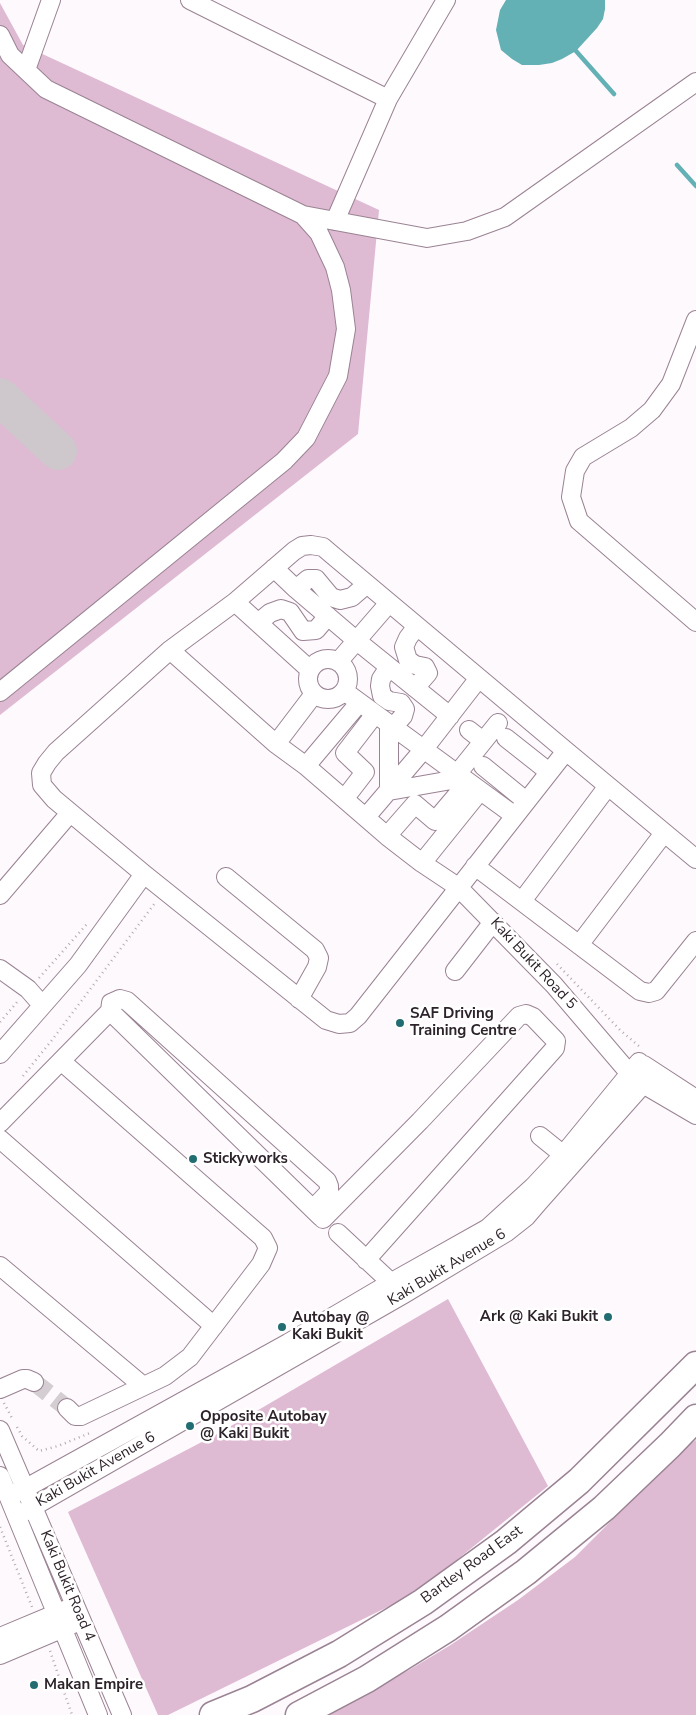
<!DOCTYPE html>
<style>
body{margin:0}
canvas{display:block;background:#fef9fd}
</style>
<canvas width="696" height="1715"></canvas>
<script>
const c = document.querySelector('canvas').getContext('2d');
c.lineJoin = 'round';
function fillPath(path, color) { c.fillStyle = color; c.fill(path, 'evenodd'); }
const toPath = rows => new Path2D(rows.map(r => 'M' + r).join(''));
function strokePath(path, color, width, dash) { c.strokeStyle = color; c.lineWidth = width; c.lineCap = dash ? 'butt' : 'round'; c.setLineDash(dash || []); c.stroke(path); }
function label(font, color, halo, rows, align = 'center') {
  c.font = font + ' "Nunito Sans",sans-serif'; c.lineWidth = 5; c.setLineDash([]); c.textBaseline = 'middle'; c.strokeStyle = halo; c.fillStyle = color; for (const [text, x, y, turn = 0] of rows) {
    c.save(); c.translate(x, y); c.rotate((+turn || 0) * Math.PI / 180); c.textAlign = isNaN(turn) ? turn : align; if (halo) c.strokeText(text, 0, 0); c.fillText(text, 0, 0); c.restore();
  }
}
const green = toPath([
 [0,3,23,45,379,210,358,434,0,715],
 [448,1299,548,1486,416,1593,168,1715,158,1715,68,1512,219,1433],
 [696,1440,696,1715,319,1715,409,1670,449,1646,518,1600,575,1557,681,1451]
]);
const water = toPath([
 [506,0,605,0,605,9,603,19,597,28,576,51,562,59,552,63,539,65,522,65,512,59,501,50,496,30,500,10]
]);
const stream = toPath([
 [576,51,614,94],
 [677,165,696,186]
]);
const taxiway = toPath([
 [0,397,58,451]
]);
const minorTunnel = toPath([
 [34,1382,67,1408]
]);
const path = toPath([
 [557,964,620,1030,640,1047],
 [39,978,87,924],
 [0,1022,18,1001],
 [23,1076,52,1040,155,903],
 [4,1403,13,1420],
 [17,1427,22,1436,39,1451,58,1446,90,1433],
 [0,1527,32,1607],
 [50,1651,72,1715]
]);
const minor = toPath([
 [190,0,388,99],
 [0,35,10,55,46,89,303,215,427,238,467,231,505,217,696,82],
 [26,70,51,0],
 [335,221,388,99,446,0],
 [696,320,671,384,652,410,631,428,583,457,575,471,571,497,579,521,696,622],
 [274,568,296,589,357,641,450,716],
 [296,589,308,579,316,579,331,597,340,600,352,597,367,584],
 [235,602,309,669],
 [258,623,270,613,281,609,290,612,303,631,316,630,328,616],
 [170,650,276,744,306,766,387,836,422,863,458,887,554,985,630,1074,643,1084,696,1115],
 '308 679a20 20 0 1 1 40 0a20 20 0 1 1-40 0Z',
 [338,662,389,603],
 [389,667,381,679,380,686,382,696,389,701,401,703,405,709,403,716,393,727],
 [415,688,428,673,425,667,415,665,408,660,404,647,408,638,417,626],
 [344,691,515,816],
 [0,692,284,461,306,438,338,376,346,329,341,290,335,267,319,233,303,215],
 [469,730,483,741],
 [506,738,549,772],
 [276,744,314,694],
 [566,751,358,1016,350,1023,339,1024,326,1020,144,874,54,799,42,785,41,773,47,763,56,752,170,650,235,602,294,551,302,546,311,545,323,547,330,553,479,678,566,751,696,859],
 [306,766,359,703],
 [483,766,526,801],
 [457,774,498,723],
 [389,791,463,778],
 [389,791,389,724],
 [345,798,365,772,345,753,375,714],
 [366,817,424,749,479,678],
 [387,836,415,804,435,821,468,782],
 [422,863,480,791],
 [475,866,640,991,649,993,656,991,696,941],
 [226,877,315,950,319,958,317,967,299,999],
 [0,895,70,813],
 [522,901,608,786],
 [579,945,664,833],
 [0,969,28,989,42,1005],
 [455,971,493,922],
 [110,1011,321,1217],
 [0,1054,78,965,144,874],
 [61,1061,263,1238,268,1248,261,1264,190,1357,165,1376,81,1416,75,1416,67,1408],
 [644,1065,696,1099],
 [0,1123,110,1011,111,1003,120,999,127,1001,327,1181,329,1186,329,1192,313,1209],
 [540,1136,571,1161],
 [0,1139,214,1326],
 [323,1219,420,1121,519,1016,526,1014,533,1017,556,1041,555,1048,366,1260],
 [338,1233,398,1289],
 [0,1266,143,1386],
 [0,1389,23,1379,27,1379,34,1382],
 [0,1430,122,1715],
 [0,1476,98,1715],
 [9,1496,26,1488,288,1343,390,1283,488,1228,533,1187,563,1155,639,1062],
 [17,1516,404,1294,507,1232,526,1217,538,1203,654,1072],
 [0,1637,67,1609],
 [0,1655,73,1624]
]);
const highway = toPath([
 [213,1715,252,1699,339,1654,423,1602,506,1542,579,1481,696,1365],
 [299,1715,367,1679,448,1628,526,1572,604,1508,670,1445,696,1418]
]);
const markers = [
 [400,1023,5,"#226d71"],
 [193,1159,5,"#226d71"],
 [608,1317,5,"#226d71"],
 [282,1327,5,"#226d71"],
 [190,1426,5,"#226d71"],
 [34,1685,5,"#226d71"]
];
const streetNames = [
 ["Kaki Bukit Road 5",533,964,47],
 ["Kaki Bukit Avenue 6",447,1268,-31],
 ["Kaki Bukit Avenue 6",96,1470,-30],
 ["Bartley Road East",472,1565,-36],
 ["Kaki Bukit Road 4",67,1586,67]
];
const poiNames = [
 ["SAF Driving",410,1014],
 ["Training Centre",410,1031],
 ["Stickyworks",203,1159],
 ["Ark @ Kaki Bukit",598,1317,"right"],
 ["Autobay @",292,1318],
 ["Kaki Bukit",292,1335],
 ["Opposite Autobay",200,1417],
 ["@ Kaki Bukit",200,1434],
 ["Makan Empire",44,1685]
];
fillPath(green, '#dfbad3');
fillPath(water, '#63b1b5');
strokePath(stream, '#63b1b5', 4.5);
strokePath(taxiway, '#cec8cc', 38);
strokePath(minorTunnel, '#d4ced3', 18, [18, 9]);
strokePath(minor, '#9a8393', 20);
strokePath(highway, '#9a8393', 29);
strokePath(path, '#b1aaaf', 2.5, [1, 4]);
strokePath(minor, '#fff', 18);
strokePath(highway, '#fff', 26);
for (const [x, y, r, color] of markers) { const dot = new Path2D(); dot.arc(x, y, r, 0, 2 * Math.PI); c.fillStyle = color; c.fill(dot); strokePath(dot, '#fff', 2); }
label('15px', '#2d232a', '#fff', streetNames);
label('bold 15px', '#2d232a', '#fff', poiNames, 'left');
</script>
